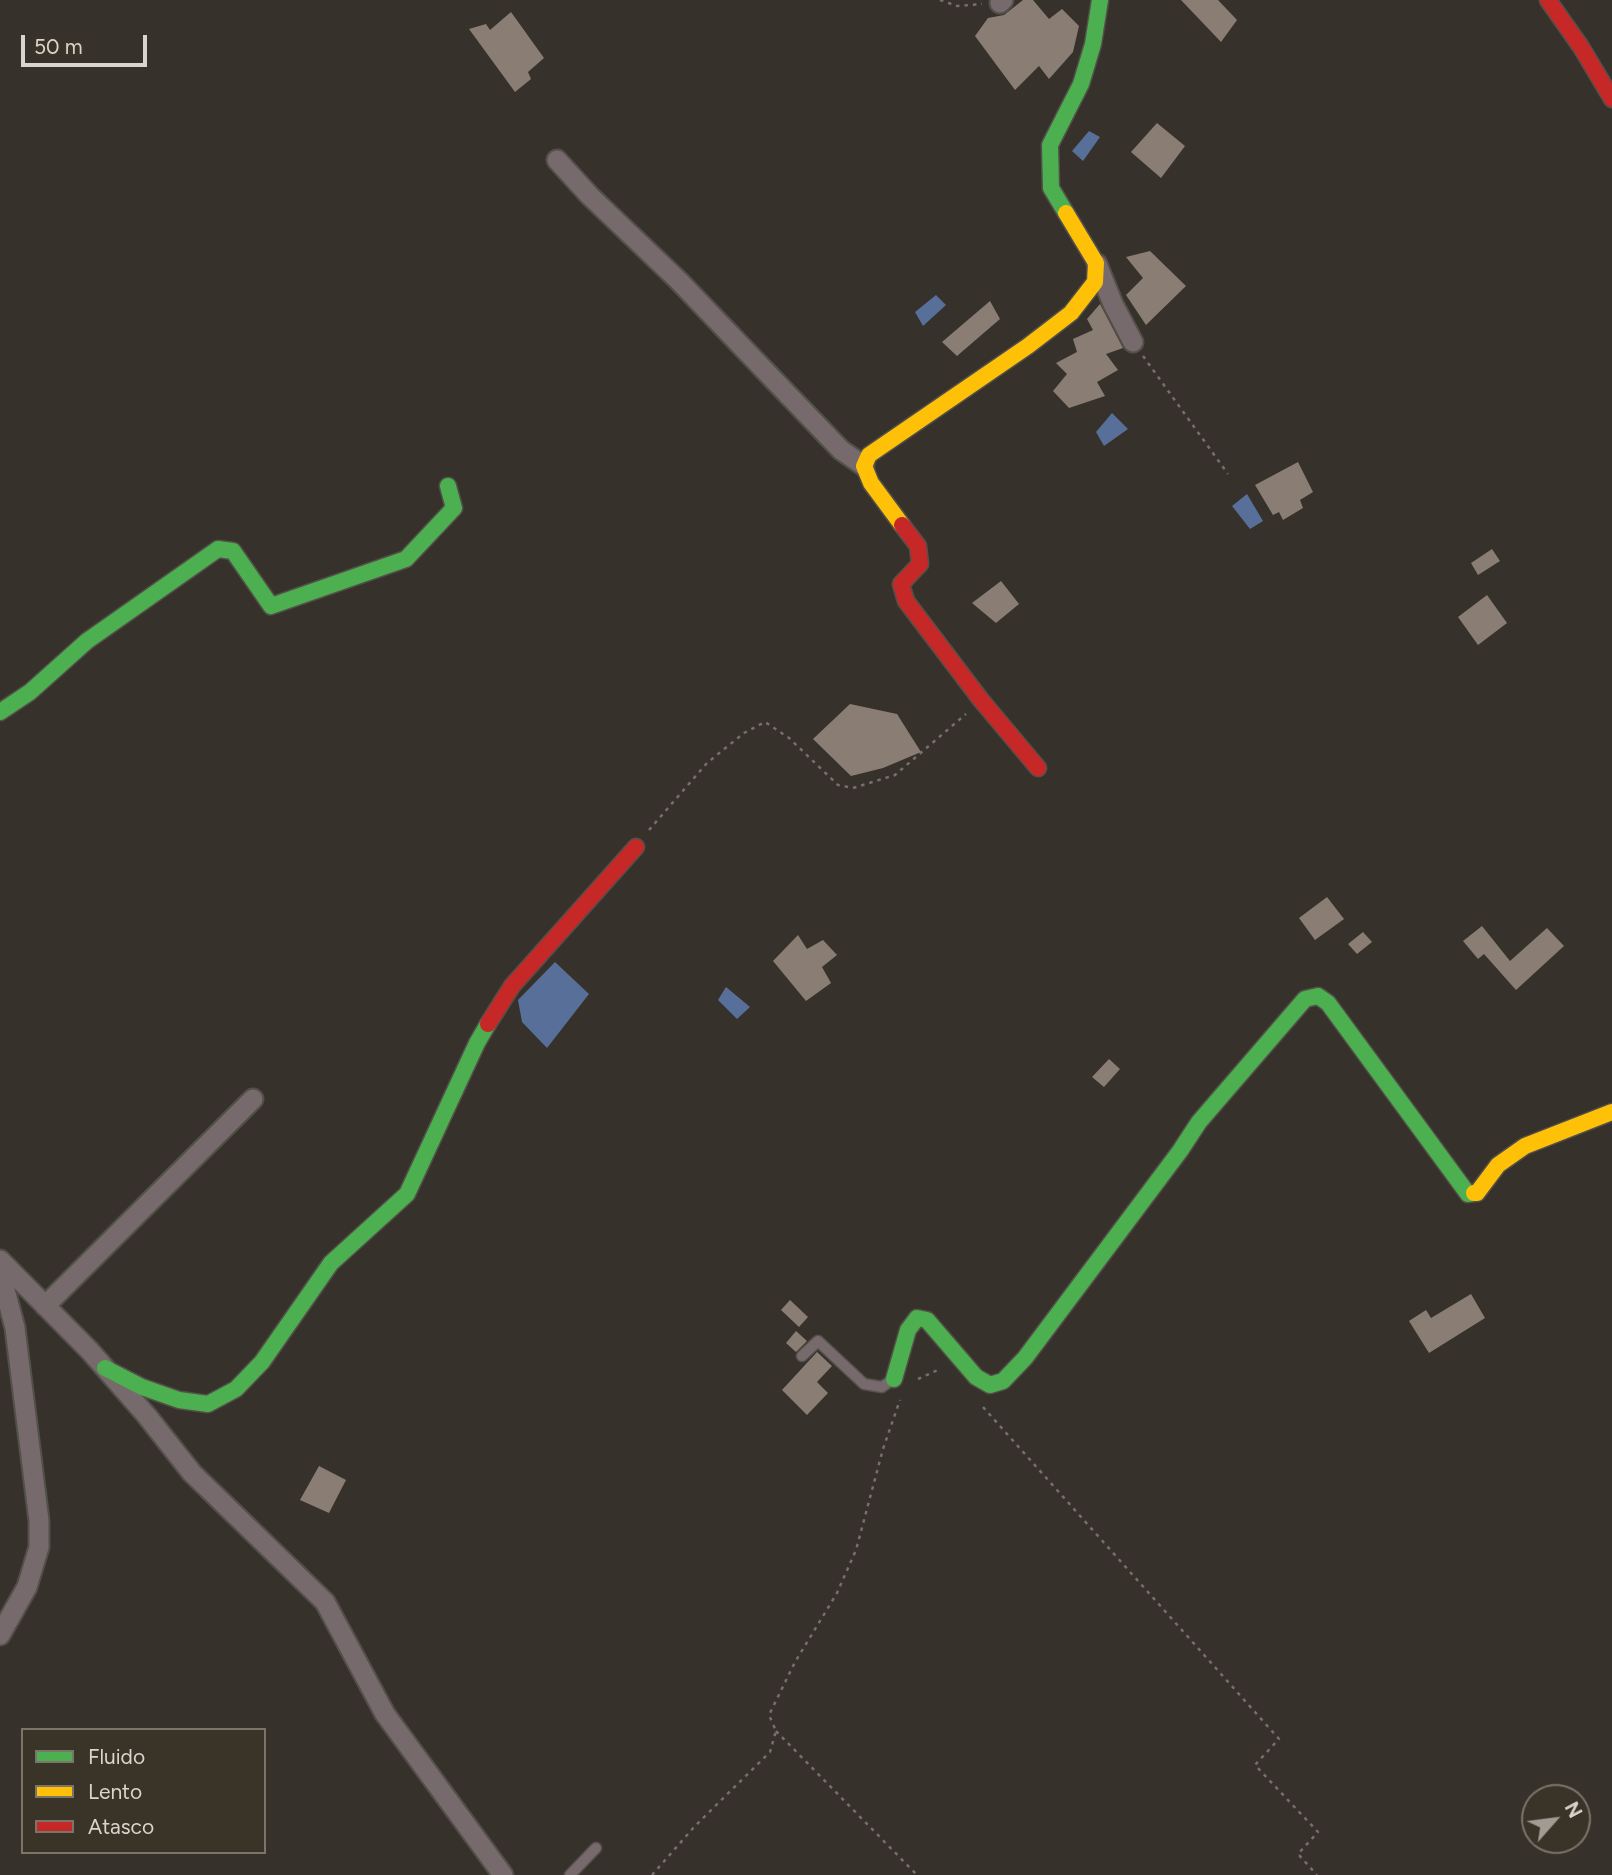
<!DOCTYPE html>
<style>
body{margin:0}
#map{position:relative;width:1612px;height:1875px;overflow:hidden;background:#36322b;font-family:Figtree,sans-serif}
canvas{display:block}
.legend{position:absolute;left:21px;top:1728px;width:245px;height:126px;box-sizing:border-box;background:#3a3327;border:2px solid #7a7469;margin:0;padding:9px 12px;list-style:none;font-size:21px;color:#d9d5cd}
.legend li{display:flex;align-items:center;gap:14px;height:35px}
.legend b{width:35px;border:2px solid #7a7469}
.north{position:absolute;left:1521px;top:1784px;width:70px;height:70px;box-sizing:border-box;background:#3a3327;border:2px solid #7a7469;border-radius:50%;rotate:62deg;font-size:19px;font-weight:700;line-height:28px;text-align:center;color:#d9d5cd}
.north::after{content:'';display:block;margin:auto;width:24px;height:32px;background:#a09c94;clip-path:polygon(50% 0,100% 100%,50% 72%,0 100%)}
.scale{position:absolute;left:21px;top:35px;width:126px;height:32px;box-sizing:border-box;border:4px solid #d9d5cd;border-top:0;padding-left:9px;font-size:21px;line-height:24px;white-space:nowrap;color:#d9d5cd;-webkit-text-stroke:5px #3a3327;paint-order:stroke}
</style>
<div id="map">
<canvas width="1612" height="1875"></canvas>
<ul class="legend">
<li><b style="height:9px;background:#4caf50"></b>Fluido</li>
<li><b style="height:9px;background:#ffc107"></b>Lento</li>
<li><b style="height:9px;background:#c62828"></b>Atasco</li>
</ul>
<div class="north">N</div>
<div class="scale">50 m</div>
</div>
<script>
const c = document.querySelector('canvas').getContext('2d');
c.lineJoin = 'round';
function fillPath(path, color) { c.fillStyle = color; c.fill(path, 'evenodd'); }
const toPath = rows => new Path2D(rows.map(r => 'M' + r).join(''));
function strokePath(path, color, width, dash) { c.strokeStyle = color; c.lineWidth = width; c.lineCap = dash ? 'butt' : 'round'; c.setLineDash(dash || []); c.stroke(path); }
const water = toPath([
 [1089,131,1100,137,1083,161,1072,151],
 [936,295,946,305,923,326,915,312],
 [1112,413,1128,429,1104,446,1096,432],
 [1247,494,1263,521,1250,529,1232,506],
 [555,962,589,994,547,1048,522,1022,518,1000],
 [726,987,750,1007,737,1019,718,1000]
]);
const building = toPath([
 [1023,0,1033,0,1049,19,1062,9,1079,26,1073,52,1049,79,1039,66,1015,90,975,36,988,18,1004,15],
 [1181,0,1218,0,1237,20,1221,42],
 [511,12,544,58,528,72,531,79,515,92,469,29,486,24,490,30],
 [1157,123,1185,146,1161,178,1131,152],
 [1150,251,1186,286,1146,325,1126,295,1143,278,1126,257],
 [990,301,1000,319,957,356,942,342],
 [1100,304,1123,348,1106,354,1118,370,1097,382,1105,396,1069,408,1053,391,1067,374,1056,363,1077,352,1073,339,1093,330,1087,319],
 [1298,462,1313,492,1300,500,1303,508,1283,520,1279,512,1273,515,1255,485],
 [1492,549,1500,561,1478,575,1471,563],
 [1001,581,1019,604,996,623,972,603],
 [1487,595,1507,623,1478,645,1458,617],
 [850,704,897,714,921,752,883,768,851,776,813,739],
 [1327,897,1344,919,1315,940,1299,918],
 [1482,926,1510,961,1547,928,1564,946,1516,990,1484,954,1478,959,1463,941],
 [1363,932,1372,942,1357,954,1348,944],
 [798,935,807,949,823,940,837,955,822,967,831,983,806,1001,773,961],
 [1109,1059,1120,1069,1104,1087,1092,1077],
 [1471,1294,1485,1318,1429,1353,1409,1321,1426,1310,1431,1318],
 [790,1300,808,1317,799,1327,781,1310],
 [796,1331,807,1341,796,1352,786,1343],
 [817,1352,832,1366,817,1382,828,1393,807,1415,782,1390],
 [319,1466,346,1480,329,1513,300,1500]
]);
const path = toPath([
 [940,0,957,6,982,4],
 [1143,356,1228,474],
 [649,830,707,763,744,733,765,722,789,738,838,785,853,788,895,775,966,714],
 [918,1379,940,1369],
 [983,1407,1279,1739,1255,1765,1318,1832,1298,1854,1317,1875],
 [776,1731,917,1875],
 [652,1875,695,1826,770,1752,776,1731,769,1715,795,1662,837,1593,856,1550,883,1449,900,1400]
]);
const lane = toPath([
 [802,1356,818,1341,864,1384,882,1387,892,1380],
 [570,1875,596,1848]
]);
const street = toPath([
 [1000,3,1003,0],
 [557,160,590,196,679,281,841,450,864,466],
 [1097,264,1113,304,1133,342],
 [0,1260,90,1351,147,1416,192,1473,325,1602,385,1714,503,1875],
 [0,1271,15,1328,39,1521,39,1547,27,1587,0,1635],
 [45,1306,253,1099]
]);
const fast = toPath([
 [1066,213,1051,188,1050,145,1081,84,1093,44,1100,0],
 [0,712,30,692,87,641,218,549,233,551,271,606,406,559,454,508,448,486],
 [105,1368,142,1387,179,1400,208,1404,236,1389,262,1362,331,1263,407,1194,477,1043,488,1024],
 [894,1379,908,1330,917,1318,927,1320,976,1377,990,1385,1003,1381,1025,1358,1180,1151,1199,1122,1305,999,1318,996,1328,1003,1468,1194,1474,1193]
]);
const slow = toPath([
 [902,525,871,483,864,466,869,455,1028,346,1071,313,1095,282,1096,263,1066,213],
 [1474,1193,1477,1193,1498,1165,1525,1146,1612,1112]
]);
const jam = toPath([
 [1548,0,1581,47,1612,99],
 [902,525,918,546,920,564,901,584,906,601,981,700,1038,768],
 [488,1024,512,986,636,847]
]);
fillPath(water, '#586f9a');
fillPath(building, '#8a7e74');
strokePath(lane, '#534f49', 13);
strokePath(street, '#534f49', 23);
strokePath(fast, '#534f49', 19);
strokePath(slow, '#534f49', 19);
strokePath(jam, '#534f49', 19);
strokePath(path, '#776e6d', 2.5, [3.5, 5]);
strokePath(lane, '#776a6c', 10);
strokePath(street, '#776a6c', 19);
strokePath(fast, '#4caf50', 16);
strokePath(slow, '#ffc107', 16);
strokePath(jam, '#c62828', 16);
</script>
